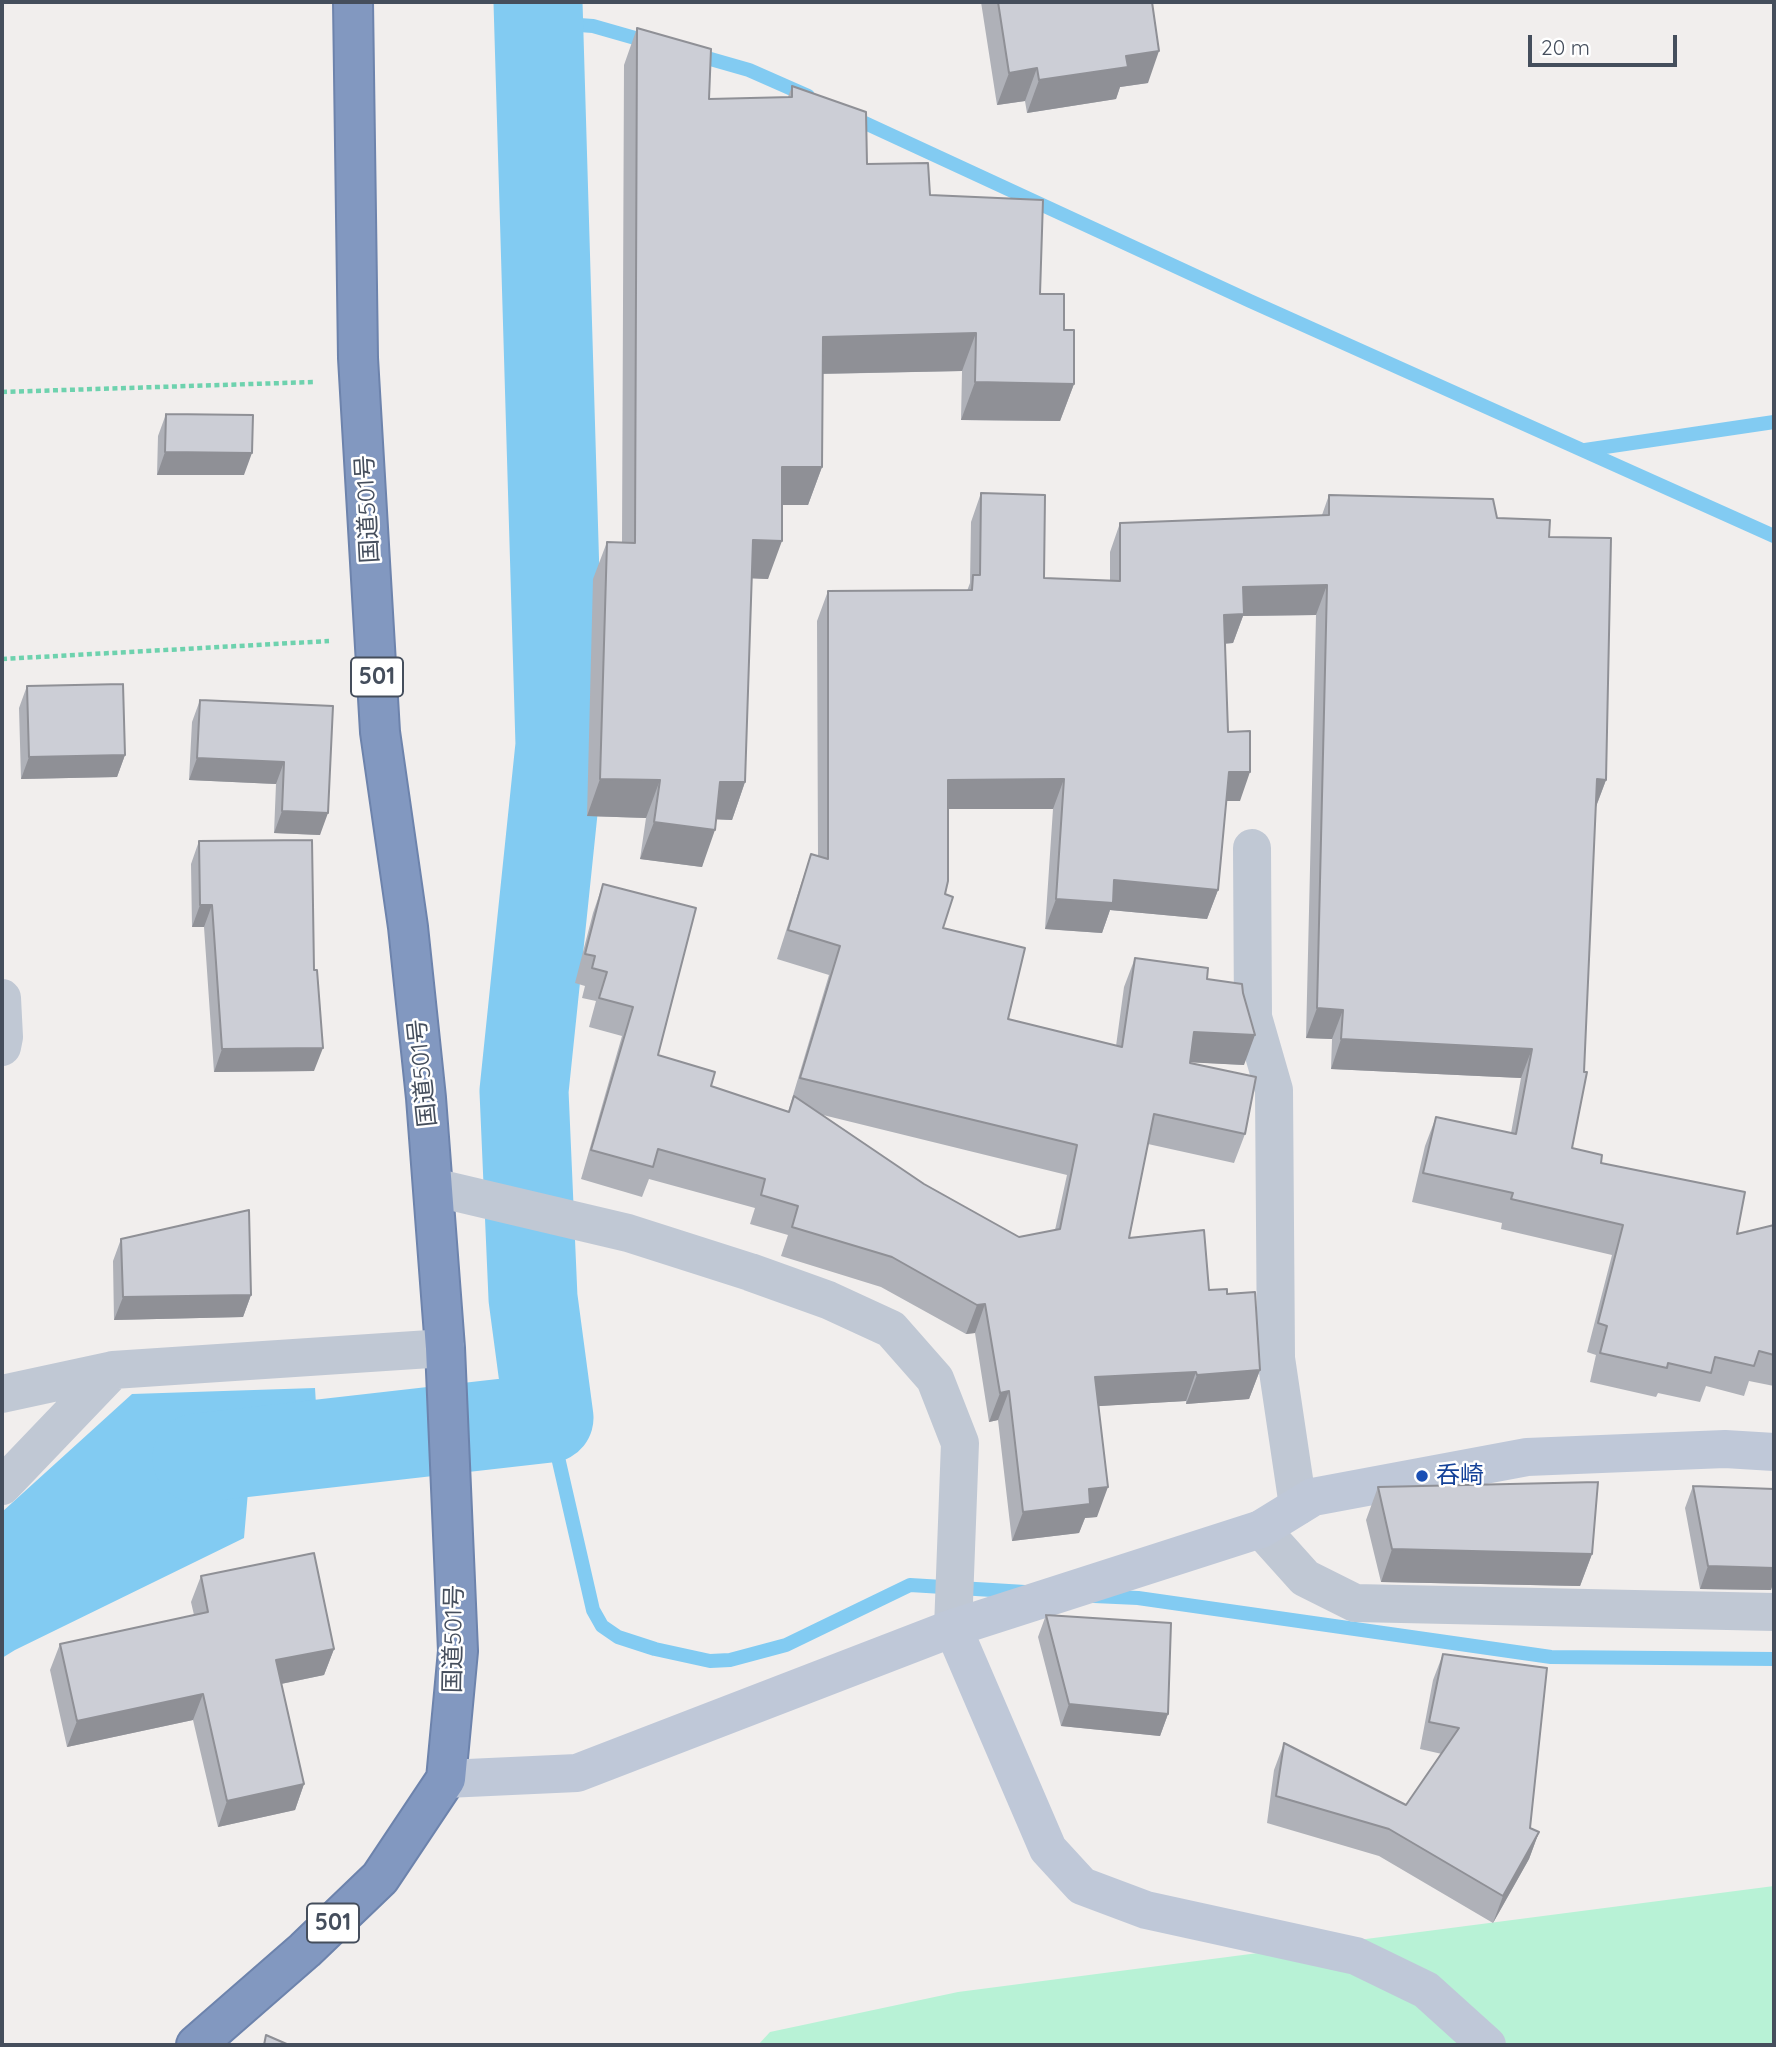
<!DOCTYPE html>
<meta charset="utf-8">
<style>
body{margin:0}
#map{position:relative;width:1776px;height:2047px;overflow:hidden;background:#f1eeed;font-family:Quicksand,sans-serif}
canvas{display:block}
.frame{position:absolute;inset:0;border:4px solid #454e5c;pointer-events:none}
.scale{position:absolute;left:1528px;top:35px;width:149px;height:32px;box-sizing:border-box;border:4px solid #454e5c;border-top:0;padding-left:9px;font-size:21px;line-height:24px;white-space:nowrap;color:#454e5c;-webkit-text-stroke:5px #fff;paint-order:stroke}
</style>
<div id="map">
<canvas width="1776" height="2047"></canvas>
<div class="frame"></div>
<div class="scale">20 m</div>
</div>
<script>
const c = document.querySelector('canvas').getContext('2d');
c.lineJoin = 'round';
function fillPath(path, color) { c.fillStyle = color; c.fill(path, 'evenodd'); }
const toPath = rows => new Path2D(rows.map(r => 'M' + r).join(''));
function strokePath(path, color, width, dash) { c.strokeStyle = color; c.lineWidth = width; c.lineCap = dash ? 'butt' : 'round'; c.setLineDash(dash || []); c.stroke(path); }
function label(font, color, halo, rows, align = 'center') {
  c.font = font + ' Quicksand,"Noto Sans JP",sans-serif'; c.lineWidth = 5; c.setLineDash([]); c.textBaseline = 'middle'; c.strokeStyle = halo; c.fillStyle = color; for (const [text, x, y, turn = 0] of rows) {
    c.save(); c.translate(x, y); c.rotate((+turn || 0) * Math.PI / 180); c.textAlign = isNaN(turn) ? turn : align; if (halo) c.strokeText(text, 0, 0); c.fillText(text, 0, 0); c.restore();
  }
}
const green = toPath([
 [1774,1886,1774,2045,758,2045,770,2032,958,1992]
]);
const water = toPath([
 [315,1388,320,1472,249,1480,244,1538,15,1650,2,1658,2,1512,132,1394]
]);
const stream = toPath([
 [538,22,593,26,649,42],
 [693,54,749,70,808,96],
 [852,117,1250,301,1774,536],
 [1585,450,1774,422],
 [549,1418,593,1610,602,1626,618,1637,655,1649,710,1661,730,1660,786,1645,910,1585,1025,1592],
 [1094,1596,1138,1598,1551,1657,1774,1659]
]);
const river = toPath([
 [197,1458,549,1418,533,1298,524,1091,560,745,538,2]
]);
const path = toPath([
 [2,392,314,382],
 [2,659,329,641]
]);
const street = toPath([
 [1252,848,1253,1017,1274,1090,1276,1358,1298,1506],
 [2,998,4,1037,2,1047],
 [433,1187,628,1233,750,1272,828,1300,891,1329,935,1379,960,1443,953,1628],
 [2,1394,113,1370],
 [2,1486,113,1370,445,1348],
 [1261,1529,1305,1578,1355,1603,1774,1612]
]);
const secondary = toPath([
 [953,1628,1048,1849,1082,1886,1146,1910,1356,1956,1426,1990,1487,2045],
 [446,1779,577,1773,953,1628,1261,1529,1313,1497,1527,1457,1725,1449,1774,1452]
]);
const highway = toPath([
 [196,2045,305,1950,380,1878,446,1779,458,1651,445,1348,426,1098,408,927,380,732,358,358,353,2]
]);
const wall = toPath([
 [981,2,1152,2,1148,83,1120,87,1116,99,1027,113,1025,101,997,105],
 [637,28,709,99,788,97,792,86,867,164,930,195,1040,294,1064,330,1074,384,1060,421,961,420,962,371,822,374,822,467,808,505,782,505,768,579,752,578,745,782,732,820,716,819,702,867,640,859,646,818,587,816,593,579,607,542,622,542,624,65],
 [166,414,244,475,157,475,158,436],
 [981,493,1044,578,1110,581,1110,552,1120,523,1322,515,1329,495,1497,518,1549,537,1606,780,1596,807,1572,1148,1737,1234,1774,1225,1774,1386,1749,1381,1744,1396,1706,1386,1700,1402,1658,1393,1656,1397,1590,1382,1596,1355,1587,1352,1612,1255,1501,1229,1502,1223,1412,1202,1425,1146,1436,1117,1511,1133,1521,1078,1331,1069,1332,1039,1306,1038,1316,615,1243,616,1233,643,1225,644,1228,732,1240,801,1226,801,1218,890,1207,919,1110,910,1102,933,1045,929,1053,809,948,809,945,894,943,928,1008,1019,1116,1046,1124,987,1135,958,1207,979,1244,1065,1190,1062,1245,1134,1234,1163,1148,1144,1129,1238,1209,1290,1227,1294,1260,1370,1249,1399,1186,1404,1186,1401,1098,1406,1097,1517,1085,1518,1079,1533,1012,1541,998,1420,989,1422,975,1333,966,1334,881,1287,781,1256,788,1235,750,1224,755,1208,649,1179,642,1197,581,1179,622,1036,589,1027,596,1001,582,998,585,986,575,983,593,913,603,884,658,1055,711,1086,788,1112,829,975,777,959,801,884,811,854,818,856,817,621,828,591,967,591,970,583,971,522],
 [823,1115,1067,1175,1055,1230,1019,1237,924,1184],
 [27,686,125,755,117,777,21,779,19,708],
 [200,700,333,706,320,835,274,833,276,784,189,780,192,722],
 [199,841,314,970,314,1071,214,1072,204,927,192,927,191,864],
 [121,1239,251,1295,243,1317,114,1320,113,1261],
 [1693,1486,1774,1489,1774,1580,1771,1590,1700,1589,1685,1508],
 [1378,1487,1592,1554,1580,1586,1381,1582,1366,1520],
 [201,1576,334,1649,324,1675,281,1684,304,1784,295,1810,218,1827,193,1720,67,1747,50,1670,60,1644,194,1615,191,1602],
 [1046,1615,1168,1714,1160,1736,1061,1726,1038,1637],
 [1443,1654,1530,1828,1539,1832,1529,1859,1493,1923,1379,1856,1267,1823,1274,1770,1284,1743,1406,1805,1442,1754,1420,1749,1433,1680]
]);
const shadedWall = toPath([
 [1159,51,1148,83,1120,87,1116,99,1027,113,1039,80,1126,56],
 [1037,68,1025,101,997,105,1009,73],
 [976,333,962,371,809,374,823,337],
 [975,382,1074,384,1060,421,961,420],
 [165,452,252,453,244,475,157,475],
 [782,467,822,467,808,505,768,505],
 [753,540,782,541,768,579,740,578],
 [1327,585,1316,615,1243,616,1233,643,1213,644,1224,615,1243,587],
 [125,755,117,777,21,779,29,757],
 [197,758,284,762,276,784,189,780],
 [1229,772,1250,772,1240,801,1218,801],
 [600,779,660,780,646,818,587,816],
 [1064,779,1053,809,937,809,948,780],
 [1597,779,1606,780,1595,809],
 [720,782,745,782,732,820,707,819],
 [282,811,328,813,320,835,274,833],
 [654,822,715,830,702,867,640,859],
 [1114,880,1218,890,1207,919,1110,910,1102,933,1045,929,1056,899],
 [200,905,212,905,204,927,192,927],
 [1317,1008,1343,1010,1332,1039,1306,1038],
 [1194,1032,1255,1035,1244,1065,1184,1062],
 [1341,1039,1532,1049,1521,1078,1331,1069],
 [323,1048,314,1071,214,1072,222,1049],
 [251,1295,243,1317,114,1320,123,1297],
 [985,1304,975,1333,966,1334,977,1305],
 [1260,1370,1249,1399,1186,1404,1197,1375],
 [1196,1372,1186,1401,1084,1407,1095,1377],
 [1009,1391,998,1420,989,1422,1000,1393],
 [1108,1487,1097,1517,1085,1518,1079,1533,1012,1541,1023,1512,1089,1489],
 [1392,1549,1592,1554,1580,1586,1381,1582],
 [1708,1566,1774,1568,1774,1580,1771,1590,1700,1589],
 [334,1649,324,1675,266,1687,276,1660],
 [203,1694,193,1720,67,1747,77,1721],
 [1069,1704,1168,1714,1160,1736,1061,1726],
 [304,1784,295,1810,218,1827,227,1801],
 [1539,1832,1529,1859,1493,1923,1503,1896]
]);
const building = toPath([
 [998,2,1152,2,1159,51,1126,56,1128,67,1039,80,1037,68,1009,73,998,2],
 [637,28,711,49,709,99,792,97,792,86,866,112,867,164,928,163,930,195,1043,200,1040,294,1064,294,1064,330,1074,330,1074,384,975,382,976,333,823,337,822,467,782,467,782,541,753,540,745,782,720,782,715,830,654,822,660,780,600,779,607,542,635,543,637,28],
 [166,414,253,415,252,453,165,452,166,414],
 [981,493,1045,495,1044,578,1120,581,1120,523,1329,515,1329,495,1493,499,1497,518,1550,520,1549,537,1611,538,1606,780,1597,779,1584,1072,1587,1072,1572,1148,1602,1155,1601,1163,1745,1192,1737,1234,1774,1225,1774,1355,1759,1351,1754,1366,1715,1357,1711,1373,1668,1363,1667,1368,1600,1353,1607,1326,1598,1323,1623,1225,1511,1199,1513,1193,1423,1173,1436,1117,1516,1134,1532,1049,1341,1039,1343,1010,1317,1008,1327,585,1243,587,1244,614,1224,615,1228,732,1250,731,1250,772,1229,772,1218,890,1114,880,1113,903,1056,899,1064,779,948,780,948,881,945,894,953,897,943,928,1025,948,1008,1019,1122,1047,1135,958,1208,968,1207,979,1242,984,1243,993,1255,1035,1194,1032,1190,1063,1256,1077,1245,1134,1154,1114,1129,1238,1204,1230,1209,1290,1227,1289,1227,1294,1255,1292,1260,1370,1197,1375,1196,1372,1095,1377,1108,1487,1089,1489,1090,1504,1023,1512,1009,1391,1000,1393,985,1304,977,1305,892,1257,792,1227,798,1206,761,1195,765,1179,658,1149,653,1167,591,1150,633,1007,599,998,607,972,592,968,595,956,585,954,603,884,696,908,658,1055,715,1072,711,1086,789,1112,794,1096,924,1184,1019,1237,1060,1229,1077,1145,800,1078,840,946,788,930,811,854,828,859,828,591,972,590,973,575,980,575,981,493],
 [123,684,125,755,29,757,27,686,123,684],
 [200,700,333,706,328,813,282,811,284,762,197,758,200,700],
 [312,840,314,970,317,970,323,1048,222,1049,212,905,200,905,199,841,312,840],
 [249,1210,251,1295,123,1297,121,1239,249,1210],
 [1598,1482,1592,1554,1392,1549,1378,1487,1598,1482],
 [1693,1486,1774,1489,1774,1568,1708,1566,1693,1486],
 [314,1553,334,1649,276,1660,304,1784,227,1801,203,1694,77,1721,60,1644,208,1612,201,1576,314,1553],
 [1046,1615,1171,1623,1168,1714,1069,1704,1046,1615],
 [1443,1654,1547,1668,1530,1828,1539,1832,1503,1896,1389,1829,1276,1796,1284,1743,1406,1805,1459,1728,1429,1722,1443,1654],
 [266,2035,289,2045,264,2045,266,2035]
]);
const markers = [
 [1422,1476,7,"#1a4fb4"]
];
const shields = [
 [377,677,52],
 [333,1923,52]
];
const shieldNames = [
 ["501",377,677],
 ["501",333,1923]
];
const streetNames = [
 ["国道501号",368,509,-93],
 ["国道501号",423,1073,-96],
 ["国道501号",454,1639,-89]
];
const transitNames = [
 ["呑崎",1436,1476]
];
fillPath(green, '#b8f2d6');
fillPath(water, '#82cbf2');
strokePath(stream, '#82cbf2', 14);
strokePath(river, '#82cbf2', 89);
strokePath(highway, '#6d83ac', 42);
strokePath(path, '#6ed2ae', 4.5, [5, 3.5]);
strokePath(street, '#c0c8d4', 38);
strokePath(secondary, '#bfc8d8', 38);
strokePath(highway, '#8298c0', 38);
fillPath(wall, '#afb1b8');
fillPath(shadedWall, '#8f9096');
fillPath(building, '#ccced6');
strokePath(building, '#8f9096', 2);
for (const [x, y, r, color] of markers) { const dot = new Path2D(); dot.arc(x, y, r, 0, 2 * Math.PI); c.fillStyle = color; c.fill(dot); strokePath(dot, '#fff', 2.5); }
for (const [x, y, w] of shields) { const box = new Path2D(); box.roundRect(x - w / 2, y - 19.5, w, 39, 5); c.fillStyle = '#fff'; c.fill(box); strokePath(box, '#454e5c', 2); }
label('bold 23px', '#454e5c', null, shieldNames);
label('24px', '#454e5c', '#fff', streetNames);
label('24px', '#164399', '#fff', transitNames, 'left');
</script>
